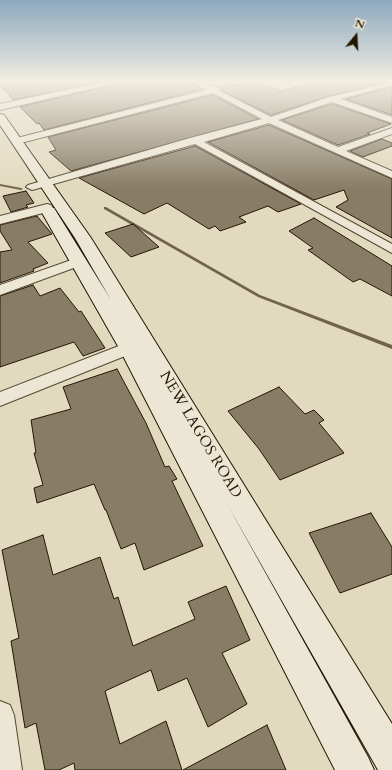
<!DOCTYPE html>
<style>
body{margin:0}
#map{position:relative;width:392px;height:770px;overflow:hidden;background:#e2dabf;font-family:Cardo,serif}
canvas{display:block}
.north{position:absolute;left:336px;top:16px;width:40px;height:40px;-webkit-text-stroke:3px #ece7d5;paint-order:stroke;rotate:18deg;font-size:11px;font-weight:700;line-height:16px;text-align:center;color:#251603}
.north::after{content:'';display:block;margin:auto;width:14px;height:18px;background:#251603;clip-path:polygon(50% 0,100% 100%,50% 72%,0 100%)}
</style>
<div id="map">
<canvas width="392" height="770"></canvas>
<div class="north">N</div>
</div>
<script>
const c = document.querySelector('canvas').getContext('2d');
c.lineJoin = 'round';
const toPath = rows => new Path2D(rows.map(r => 'M' + r).join(''));
function fillPath(path, color) { c.fillStyle = color; c.fill(path, 'evenodd'); }
function strokePath(path, color, width, dash) { c.strokeStyle = color; c.lineWidth = width; c.lineCap = dash ? 'butt' : 'round'; c.setLineDash(dash || []); c.stroke(path); }
function label(font, color, halo, rows, align = 'center') {
  c.font = font + ' Cardo,serif'; c.lineWidth = 4; c.setLineDash([]); c.textBaseline = 'middle'; c.strokeStyle = halo; c.fillStyle = color; for (const [text, x, y, turn = 0] of rows) {
    c.save(); c.translate(x, y); c.rotate((+turn || 0) * Math.PI / 180); c.textAlign = isNaN(turn) ? turn : align; if (halo) c.strokeText(text, 0, 0); c.fillText(text, 0, 0); c.restore();
  }
}
const stream = toPath([
 [0,184,21,188,23,189,21,190,0,186,0,184],
 [104,207,106,207,260,295,392,345,392,349,258,297,104,209,104,207]
]);
const building = toPath([
 [0,82,98,82,13,100,9,96,11,95,0,87,0,82],
 [117,82,192,82,202,89,44,130,39,123,37,124,20,107,112,85,117,82],
 [249,82,259,82,281,91,313,82,387,82,329,96,271,115,221,90,219,86,228,84,233,86,249,82],
 [392,87,392,115,346,99,392,87],
 [213,95,258,119,71,171,49,152,56,150,48,137,213,95],
 [332,104,391,124,367,133,370,134,338,145,282,120,332,104],
 [269,125,392,179,392,238,336,207,348,200,344,190,314,200,208,142,269,125],
 [382,139,392,143,392,146,363,157,350,151,382,139],
 [195,146,301,204,278,212,268,206,239,217,246,222,220,231,215,226,209,229,167,203,144,214,79,178,195,146],
 [26,191,34,203,26,205,28,207,11,212,3,196,26,191],
 [37,216,52,234,28,242,48,263,33,269,34,271,0,283,0,252,12,250,0,231,0,225,37,216],
 [314,218,392,266,392,296,360,279,353,282,308,250,313,248,289,231,314,218],
 [133,224,159,247,131,257,105,233,133,224],
 [33,285,40,296,60,288,79,312,81,311,105,348,83,356,74,342,0,367,0,296,33,285],
 [117,369,146,423,165,467,169,466,177,479,172,481,203,546,144,570,135,543,121,549,106,510,105,510,94,484,37,503,34,488,43,485,34,453,36,453,31,420,71,409,63,387,117,369],
 [279,387,305,414,314,410,324,420,319,423,344,453,280,480,259,449,228,411,279,387],
 [371,513,392,547,392,574,340,593,309,533,371,513],
 [43,535,53,575,100,557,114,599,118,597,133,646,195,619,188,602,226,586,250,640,222,653,247,704,208,727,187,678,158,691,151,670,105,691,120,744,166,721,182,770,75,770,74,763,59,770,45,770,36,723,25,728,11,641,19,638,2,550,43,535],
 [267,725,286,770,183,770,267,725]
]);
const street = toPath([
 [103,82,116,82,112,84,0,110,0,104,103,82],
 [193,82,202,82,219,88,220,91,271,117,329,97,392,82,392,85,341,99,392,117,392,123,332,102,278,120,338,147,392,128,392,134,346,151,392,171,392,178,269,123,204,142,392,244,392,253,195,144,36,189,32,190,26,187,28,185,190,138,262,119,213,93,17,144,12,141,13,139,206,90,193,82],
 [47,204,51,205,53,208,51,211,0,224,0,216,47,204],
 [77,258,82,259,84,262,82,265,0,295,0,285,77,258],
 [129,342,135,344,137,348,135,352,0,406,0,392,129,342],
 [0,701,10,705,14,715,22,770,0,770,0,701]
]);
const secondary = toPath([
 [0,114,4,115,91,238,392,724,392,770,378,770,227,504,368,757,374,770,335,770,119,348,41,211,44,208,54,208,111,300,75,238,0,125,0,114]
]);
const streetNames = [
 ["NEW LAGOS ROAD",200,435,59]
];
fillPath(stream, '#70634d');
fillPath(building, '#877c65');
strokePath(building, '#251603', 1);
strokePath(street, '#544732', 2);
strokePath(secondary, '#251603', 2);
fillPath(street, '#ece7d5');
fillPath(secondary, '#ece7d5');
const sky = c.createLinearGradient(0, 0, 0, 189);
sky.addColorStop(0, '#8ca8be');
sky.addColorStop(0.43, '#f2eee2');
sky.addColorStop(1, '#f2eee200');
c.fillStyle = sky;
c.fillRect(0, 0, 392, 189);
label('15px', '#251603', '#ece7d5', streetNames);
</script>
